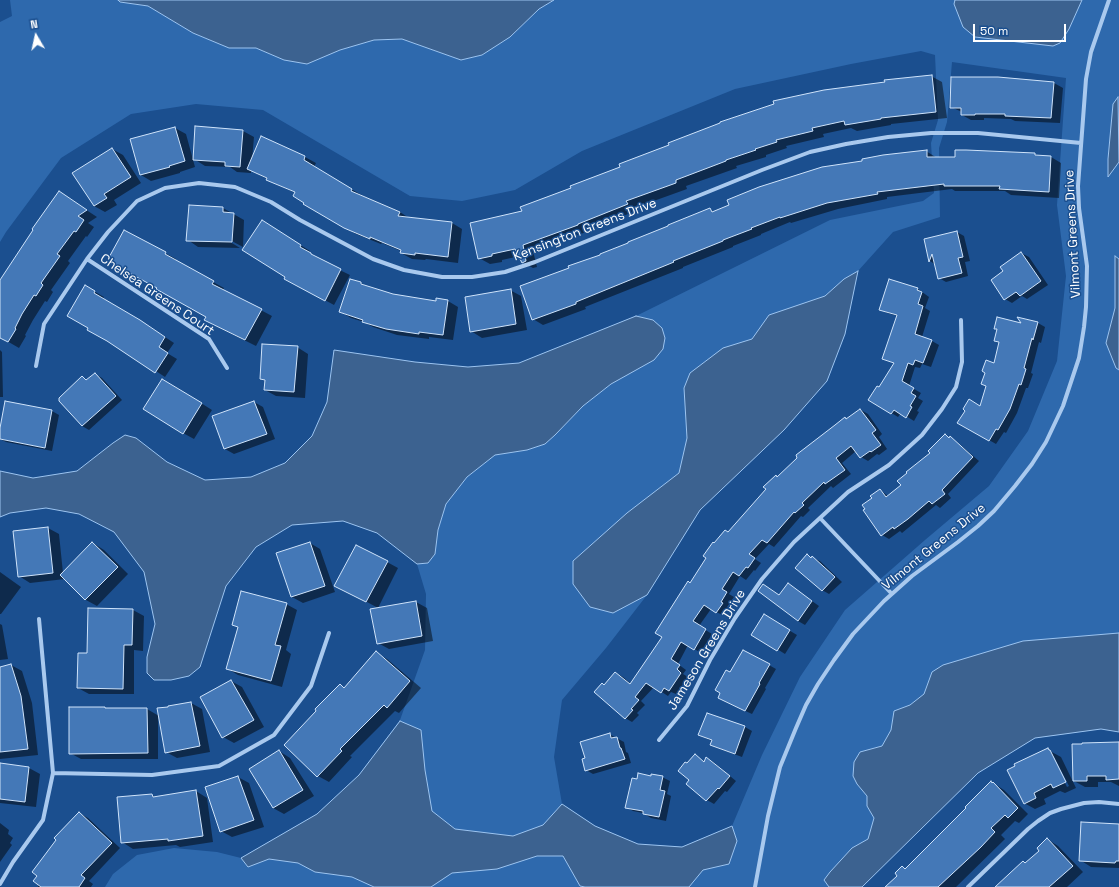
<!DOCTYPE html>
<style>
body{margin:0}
#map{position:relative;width:1119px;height:887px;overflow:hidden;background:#1b4f8f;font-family:"Space Grotesk",sans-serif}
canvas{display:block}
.north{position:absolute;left:16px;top:16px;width:40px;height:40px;-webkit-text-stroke:3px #1b4f8f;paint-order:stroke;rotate:351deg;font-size:11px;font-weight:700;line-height:16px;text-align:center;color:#fff}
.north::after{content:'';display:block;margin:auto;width:14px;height:18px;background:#fff;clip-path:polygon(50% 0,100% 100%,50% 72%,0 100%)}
.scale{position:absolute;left:973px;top:24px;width:93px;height:18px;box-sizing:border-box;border:2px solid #fff;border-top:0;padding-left:5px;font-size:12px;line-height:14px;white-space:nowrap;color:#fff;-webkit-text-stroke:3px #1b4f8f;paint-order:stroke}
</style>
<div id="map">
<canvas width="1119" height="887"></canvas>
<div class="north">N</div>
<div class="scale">50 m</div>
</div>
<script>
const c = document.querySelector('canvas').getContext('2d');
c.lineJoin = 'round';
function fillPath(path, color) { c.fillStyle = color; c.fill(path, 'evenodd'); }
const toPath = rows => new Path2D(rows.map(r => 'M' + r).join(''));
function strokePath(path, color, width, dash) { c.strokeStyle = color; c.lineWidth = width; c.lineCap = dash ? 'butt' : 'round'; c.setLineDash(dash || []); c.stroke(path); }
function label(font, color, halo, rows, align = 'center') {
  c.font = font + ' "Space Grotesk",sans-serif'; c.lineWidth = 3; c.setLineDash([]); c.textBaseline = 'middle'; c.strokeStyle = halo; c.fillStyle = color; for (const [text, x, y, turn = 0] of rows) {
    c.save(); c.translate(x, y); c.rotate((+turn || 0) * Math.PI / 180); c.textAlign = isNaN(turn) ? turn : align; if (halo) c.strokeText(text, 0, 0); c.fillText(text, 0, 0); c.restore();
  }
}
const green = toPath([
 [10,0,118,0,120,2,148,6,193,33,229,48,256,48,284,60,340,50,374,40,402,39,461,60,482,55,510,37,539,9,554,0,1119,0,1119,732,1101,729,1035,738,978,773,862,887,105,887,113,874,137,855,174,848,217,852,241,858,317,814,359,775,400,720,425,650,426,594,417,564,428,563,435,554,438,530,446,504,467,477,495,455,527,450,545,444,555,435,583,406,611,384,653,320,636,316,830,220,923,201,934,193,931,143,938,120,935,55,921,51,851,64,735,89,582,151,515,190,462,201,410,196,263,110,196,104,131,114,61,158,6,232,0,242,0,22,12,16],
 [952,62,1066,78,1057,205,1066,276,1057,361,1028,431,989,486,925,540,845,610,800,677,762,755,732,826,682,847,637,844,595,826,562,804,554,757,562,700,606,648,647,595,700,510,784,430,827,381,845,334,858,271,893,232,940,217,939,148,947,122]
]);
const water = toPath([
 [118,0,554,0,539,9,510,37,482,55,461,60,402,39,374,40,340,50,307,64,284,60,256,48,229,48,193,33,148,6,120,2,118,0],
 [955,0,1082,0,1069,29,1060,43,1053,46,975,37,963,27,954,4,955,0],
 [1118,97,1119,162,1108,177,1108,159,1113,104,1118,97],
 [1115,256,1119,259,1119,370,1116,368,1106,343,1115,308,1115,256],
 [858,271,845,334,827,381,784,430,700,510,647,595,613,613,590,607,573,584,573,561,627,513,679,473,687,438,684,388,690,373,723,348,752,339,769,315,825,296,844,279,858,271],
 [636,316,653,320,662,328,665,338,663,349,654,360,611,384,583,406,555,435,545,444,527,450,495,455,467,477,446,504,438,530,435,554,428,563,417,564,377,533,343,521,292,525,256,547,226,586,200,667,189,676,171,680,154,680,147,673,147,657,155,624,144,572,114,532,79,514,46,508,10,513,0,517,0,471,33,478,77,471,113,443,125,435,136,438,167,462,205,480,251,477,285,463,312,436,327,402,334,350,415,362,468,367,519,363,636,316],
 [1119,633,1119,732,1101,729,1035,738,978,773,862,887,829,887,824,880,830,872,852,848,868,839,874,818,867,806,867,796,857,784,853,776,854,762,860,752,882,746,891,730,894,711,910,705,924,694,932,672,943,665,1023,641,1119,633],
 [400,721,421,730,425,770,432,811,455,829,513,836,543,825,562,804,595,826,638,844,682,847,732,826,737,841,729,864,703,870,689,887,585,887,580,886,563,856,537,856,497,869,452,873,431,887,374,887,352,877,315,872,298,863,269,859,248,867,241,858,317,814,359,775,400,721]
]);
const shadow = toPath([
 [931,76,942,82,947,118,891,124,891,125,857,131,851,128,823,134,824,137,786,146,787,148,766,155,766,157,736,166,737,168,686,186,687,189,637,207,638,210,588,230,589,231,533,251,537,267,533,268,522,262,520,256,502,260,502,262,490,264,479,258,524,212],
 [1054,83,1063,88,1060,123,1015,121,1011,119,984,118,984,120,971,120,962,115,962,112,951,107],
 [175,128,186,134,195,167,180,172,180,173,151,181,141,175,131,140],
 [243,131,254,137,252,160,262,138,305,157,316,163,314,167,363,196,400,212,409,218,452,223,462,229,458,263,426,259,425,260,412,259,401,253,401,251,382,243,381,244,356,234,314,209,296,193,278,185,251,170,251,173,237,172,230,167,205,166,194,159],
 [112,149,123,155,141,183,114,200,117,205,105,212,94,206],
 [926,151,937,158,956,158,966,151,1035,154,1038,156,1051,157,1061,163,1059,198,1011,195,1005,191,955,191,952,189,887,197,887,199,838,209,791,223,790,222,761,234,761,235,733,246,733,247,683,267,683,268,585,307,586,309,543,325,533,319,602,255,710,209,714,212],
 [59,192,97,217,88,223,94,227,87,237,86,236,68,261,70,263,51,290,53,292,47,302,45,301,33,320,25,335,26,336,19,348,0,337,0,284],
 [223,208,244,220,243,247,228,239,227,240,240,248,198,247,188,240],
 [271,227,310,251,309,253,319,260,350,275,334,305,295,284],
 [957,232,964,236,970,261,965,262,968,276,946,282,939,278,936,265,930,261,925,240],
 [165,253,176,259,175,261,224,288,223,290,272,316,256,346,216,326,207,317,158,288,119,267],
 [1021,253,1029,257,1048,285,1027,299,1022,296,1012,303,1005,299,992,280,1004,271],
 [351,280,361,283,369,288,393,295,437,302,448,301,458,307,453,340,429,337,429,339,397,335,373,327,364,322,351,318,341,312],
 [889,280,918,289,929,297,925,308,930,311,922,337,932,341,939,345,931,367,922,364,920,368,915,367,909,386,921,393,918,398,923,401,917,411,919,412,914,421,901,413,898,417,870,400,880,388,895,364,883,358,898,316,887,313,880,309],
 [85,286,104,297,102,299,150,327,174,343,167,353,177,359,165,377,89,327],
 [510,290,521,296,527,330,482,338,471,331],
 [1038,323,1045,327,1041,343,1039,342,1031,373,1033,374,1028,388,1026,388,1017,413,1006,433,1004,432,996,444,959,423,980,407,995,365,1000,343,995,340,998,330,995,328],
 [297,347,308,354,305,398,276,396,265,390,266,381,261,379],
 [0,350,2,352,3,397,0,397],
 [95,374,102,378,122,400,89,430,82,426,83,377,87,380],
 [174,386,212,410,194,439,183,433],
 [6,402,52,411,59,415,52,451,6,442,0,439,0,433],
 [254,402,263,407,275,439,234,454,225,449],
 [861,410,868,414,882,434,879,437,887,449,879,455,877,454,868,461,861,457,856,451,842,463,851,474,833,488,831,486,808,508,810,510,803,517,801,516,774,547,769,544,755,559,761,563,755,571,754,570,746,580,740,576,729,594,734,597,727,607,729,608,724,616,711,609,699,626,712,634,701,653,688,645,678,664,686,670,683,674,688,677,676,694,671,692,668,696,654,687,641,701,645,705,637,713,639,715,632,722,625,718,604,685,616,673,623,677,631,684,663,637,691,584,715,544,729,533,778,478,845,419,847,420],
 [945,436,957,442,979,461,948,494,951,498,940,508,936,505,902,533,900,531,889,539,882,535,873,498,880,490,888,496,902,485,931,453],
 [48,528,59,534,63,573,93,543,104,550,128,574,97,606,86,600,65,579,30,583,19,576],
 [310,543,320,549,335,592,303,603,292,597],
 [807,556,820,561,842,582,829,594,822,590],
 [387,562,398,568,378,608,347,591],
 [0,572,21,587,1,614,0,614],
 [788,584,819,606,805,625,798,621,759,591,780,596],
 [416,602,427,608,433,641,389,649,378,643],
 [286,604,297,610,286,650,291,654,282,687,238,675,228,669,239,628,233,624],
 [133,610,144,616,143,651,134,650,134,694,89,694,78,688,88,654],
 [765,616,797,635,785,654,753,634],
 [0,624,2,625,8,659,0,660],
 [744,651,776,669,765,688,766,689,752,714,726,702],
 [376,653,387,659,421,688,399,713,395,711,350,756,352,757,329,782,318,776,317,711,340,685,345,688],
 [11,665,22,671,32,703,38,755,0,759,0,669],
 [231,681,242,687,264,727,234,743,223,737],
 [191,703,202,709,210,752,177,758,166,752,159,716,158,716,158,759,81,759,70,753,147,709,159,716],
 [707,714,745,727,752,731,742,757,718,748,711,744,712,741,699,735],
 [609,734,624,742,626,752,628,753,631,763,593,774,586,770,586,759],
 [1119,744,1119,786,1111,782,1098,782,1098,787,1085,787,1074,781],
 [1048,750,1061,757,1076,788,1065,793,1060,791,1044,799,1046,804,1035,809,1024,803],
 [1052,757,1054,757,1069,786,1067,787],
 [279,751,290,758,314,796,284,814,273,808],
 [695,755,705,762,707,758,713,762,736,781,727,792,725,791,714,804,707,800,687,784,690,780,687,764],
 [0,764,29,768,40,774,36,807,0,803],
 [238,777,249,783,264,827,232,837,221,831],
 [651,777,662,777,670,781,667,794,671,796,666,821,651,818,643,813,633,811,626,807,638,780],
 [993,783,1004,790,1028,814,1019,823,1015,821,1001,835,1005,839,956,887,886,887,898,876,902,867,906,869],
 [196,791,207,798,213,842,180,847,176,845,133,849,122,842,152,795,156,797],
 [79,813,88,818,120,848,89,881,93,884,91,887,38,887,38,875],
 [0,823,9,830,8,834,13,838,10,843,12,845,0,862],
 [1119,825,1119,868,1091,867,1080,860],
 [1047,839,1058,846,1083,872,1067,887,1001,887,1041,851]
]);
const building = toPath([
 [932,75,936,112,881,118,881,119,845,125,844,121,812,128,813,131,776,140,777,142,755,149,756,150,726,160,726,161,676,180,676,183,626,201,628,204,578,224,578,225,523,245,526,261,522,263,515,249,492,254,492,256,478,259,470,223,522,211,520,207,571,188,570,186,620,167,619,164,669,145,668,143,720,123,720,122,774,104,773,101,824,90,885,82,884,80,932,75],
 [951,77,998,77,1054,82,1051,118,1005,116,1005,114,975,114,975,115,961,115,961,108,950,108,951,77],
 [195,126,243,130,240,167,225,166,225,162,193,160,195,126],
 [175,127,185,161,169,166,170,167,140,175,130,139,175,127],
 [261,136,305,156,304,160,352,189,351,191,400,212,398,216,452,222,448,257,415,253,415,255,400,253,401,250,370,237,370,239,344,228,303,204,304,203,293,196,295,192,266,180,267,178,247,169,261,136],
 [112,148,131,177,104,194,107,198,94,206,72,173,112,148],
 [927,150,927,157,955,157,955,150,966,150,1035,153,1035,155,1051,156,1049,192,999,189,1000,186,944,186,944,184,877,192,878,194,827,203,780,218,780,217,751,228,752,229,723,240,723,241,673,261,674,262,576,302,576,304,532,320,520,286,569,268,568,266,600,255,600,254,628,243,628,242,668,226,668,225,710,208,712,212,729,205,727,200,759,187,822,167,862,161,862,159,883,155,927,150],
 [59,191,87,210,78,216,84,220,76,232,74,231,57,254,60,256,41,283,43,285,36,296,34,295,22,314,15,328,16,329,8,342,0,338,0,280,33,230,32,229,59,191],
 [189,205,223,207,223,212,234,213,232,242,186,241,189,205],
 [262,220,301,245,300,247,311,253,311,254,341,269,325,301,284,279,285,277,242,250,262,220],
 [124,230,166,252,165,254,214,281,212,284,262,309,245,340,204,320,206,317,156,289,157,288,107,261,124,230],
 [957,231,963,257,958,258,962,273,938,279,932,254,929,262,924,239,957,231],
 [1021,252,1041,281,1020,296,1016,292,1004,300,991,280,1003,271,1000,267,1021,252],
 [350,279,361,282,361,284,393,294,436,301,436,298,448,300,443,335,419,332,419,334,386,329,362,322,363,320,339,312,350,279],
 [889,279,918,288,917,290,922,292,918,304,923,306,915,334,932,340,923,363,915,360,913,365,908,363,902,381,914,388,911,393,916,396,910,406,912,407,906,418,894,410,891,414,868,400,877,386,879,387,894,363,882,359,897,315,879,310,889,279],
 [85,285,95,291,94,293,140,320,165,337,159,347,168,353,155,373,107,341,87,330,88,328,67,316,85,285],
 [511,289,516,324,470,332,465,297,511,289],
 [997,317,1021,323,1017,317,1038,322,1033,340,1032,338,1024,368,1026,369,1021,385,1019,384,1010,409,998,430,996,429,989,441,957,423,965,411,963,409,969,399,980,406,986,386,981,384,985,373,982,371,986,360,994,363,999,342,994,341,997,329,994,329,997,317],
 [262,344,298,346,294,392,264,390,265,380,260,379,262,344],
 [95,373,116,396,82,426,59,401,59,398,82,376,86,380,95,373],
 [162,379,202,403,183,434,143,409,162,379],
 [5,401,52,410,45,448,0,439,0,428,5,401],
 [254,401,267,434,224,449,212,416,254,401],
 [860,409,876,430,872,433,881,445,871,452,870,451,860,458,851,446,836,458,845,470,825,484,824,482,802,503,804,505,795,513,794,512,767,543,762,540,749,554,755,558,748,568,746,567,739,576,733,572,722,589,727,592,721,602,723,603,716,613,704,605,693,621,706,629,694,650,681,642,671,659,680,665,677,669,681,673,669,691,664,688,661,693,646,683,635,697,639,700,631,709,633,710,625,719,594,692,602,683,604,685,615,672,630,684,662,637,655,633,688,581,690,583,706,558,703,556,713,542,714,543,725,530,728,532,766,489,763,487,776,475,777,477,797,458,796,455,835,425,845,417,846,419,860,409],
 [945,434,949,438,950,436,973,457,942,490,945,494,932,504,929,501,908,519,894,529,893,527,881,536,863,510,865,509,862,505,872,498,870,496,880,489,886,497,901,485,897,481,907,473,906,472,930,453,928,451,945,434],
 [48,527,53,573,18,577,13,531,48,527],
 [92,542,118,567,85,600,60,575,92,542],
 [310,542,325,586,291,597,276,553,310,542],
 [356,545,388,561,366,602,334,586,356,545],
 [807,554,811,558,812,556,835,577,822,591,795,568,807,554],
 [788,583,812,601,798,621,758,591,763,584,779,595,788,583],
 [241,591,287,603,275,645,281,646,271,681,226,669,238,627,232,625,241,591],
 [416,601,422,636,377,644,370,609,416,601],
 [88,608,133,609,132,645,124,645,123,689,77,688,78,653,87,653,88,608],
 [764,614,790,630,777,651,751,635,764,614],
 [743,650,770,664,759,683,760,684,745,711,718,698,720,693,715,690,726,670,730,672,743,650],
 [376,651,410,681,387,708,384,705,340,749,342,751,317,777,284,745,316,711,315,709,340,684,344,688,376,651],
 [11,664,21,696,28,749,0,752,0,667,11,664],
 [231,680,254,720,222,738,200,697,231,680],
 [191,702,200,746,165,753,157,708,168,707,168,706,191,702],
 [69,707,105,707,105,708,147,708,148,753,69,754,69,707],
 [707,713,745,726,735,754,710,745,712,740,698,735,707,713],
 [610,733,611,738,617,737,620,748,621,748,625,759,585,771,582,759,585,758,580,742,610,733],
 [1119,742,1119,779,1106,780,1106,776,1087,776,1087,781,1073,781,1072,744,1082,744,1082,743,1119,742],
 [1048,748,1049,750,1050,750,1066,782,1053,788,1051,784,1034,793,1036,798,1024,804,1007,770,1015,766,1014,764,1048,748],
 [279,750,303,790,273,808,249,769,279,750],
 [695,754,704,762,706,757,730,776,719,789,718,788,706,801,686,784,689,780,678,771,685,762,687,763,695,754],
 [0,763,29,767,25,802,0,799,0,763],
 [638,773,651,776,651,774,663,776,660,790,665,791,659,817,643,814,643,811,625,808,632,778,637,779,638,773],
 [238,776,254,820,220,832,205,787,238,776],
 [991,781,992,783,993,782,1018,808,1008,818,1005,815,991,828,995,832,981,847,938,887,885,887,897,876,895,873,902,866,905,869,966,808,965,807,991,781],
 [196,790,203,836,168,841,168,839,121,843,117,797,152,794,153,797,196,790],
 [79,812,112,843,81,875,85,878,79,887,41,887,33,881,37,876,32,872,56,840,54,838,79,812],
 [1081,822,1119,824,1119,861,1116,861,1115,863,1079,861,1081,822],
 [1047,838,1073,866,1049,887,995,887,1023,861,1025,863,1039,851,1037,848,1047,838]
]);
const street = toPath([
 [87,259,209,339,227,368],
 [36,366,44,324,87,259,108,232,137,201,165,188,199,183,235,187,271,202,300,220,373,259,404,270,442,277,472,277,505,272,535,262,762,170,810,152,846,144,888,137,931,133,978,133,1081,143],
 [820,518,891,593],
 [659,740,687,706,710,660,735,618,762,579,794,542,848,492,889,465,922,435,942,409,956,387,962,362,961,320],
 [53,773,152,775,219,766,274,735,311,686,329,633],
 [0,884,13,862,43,820,53,773,39,619],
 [755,887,768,816,780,767,796,728,806,705,818,684,834,660,853,634,884,601,912,576,958,542,978,526,994,511,1015,486,1032,464,1046,442,1063,406,1079,358,1084,327,1086,307,1087,266,1079,208,1078,186,1086,79,1091,52,1109,0],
 [968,887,1028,829,1038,821,1050,813,1061,809,1084,803,1099,802,1119,804]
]);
const streetNames = [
 ["Kensington Greens Drive",585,230,-21],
 ["Vilmont Greens Drive",1073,234,-93],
 ["Chelsea Greens Court",157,295,34],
 ["Vilmont Greens Drive",934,547,-39],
 ["Jameson Greens Drive",707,650,-59]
];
fillPath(green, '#2e69ad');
fillPath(water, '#3c6290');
strokePath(water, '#9cc4f0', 1);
fillPath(shadow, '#0007');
fillPath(building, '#4478b7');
strokePath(building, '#cfe3fa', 1);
strokePath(street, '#a9c9ee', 4);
label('13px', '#fff', '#1b4f8f', streetNames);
</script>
